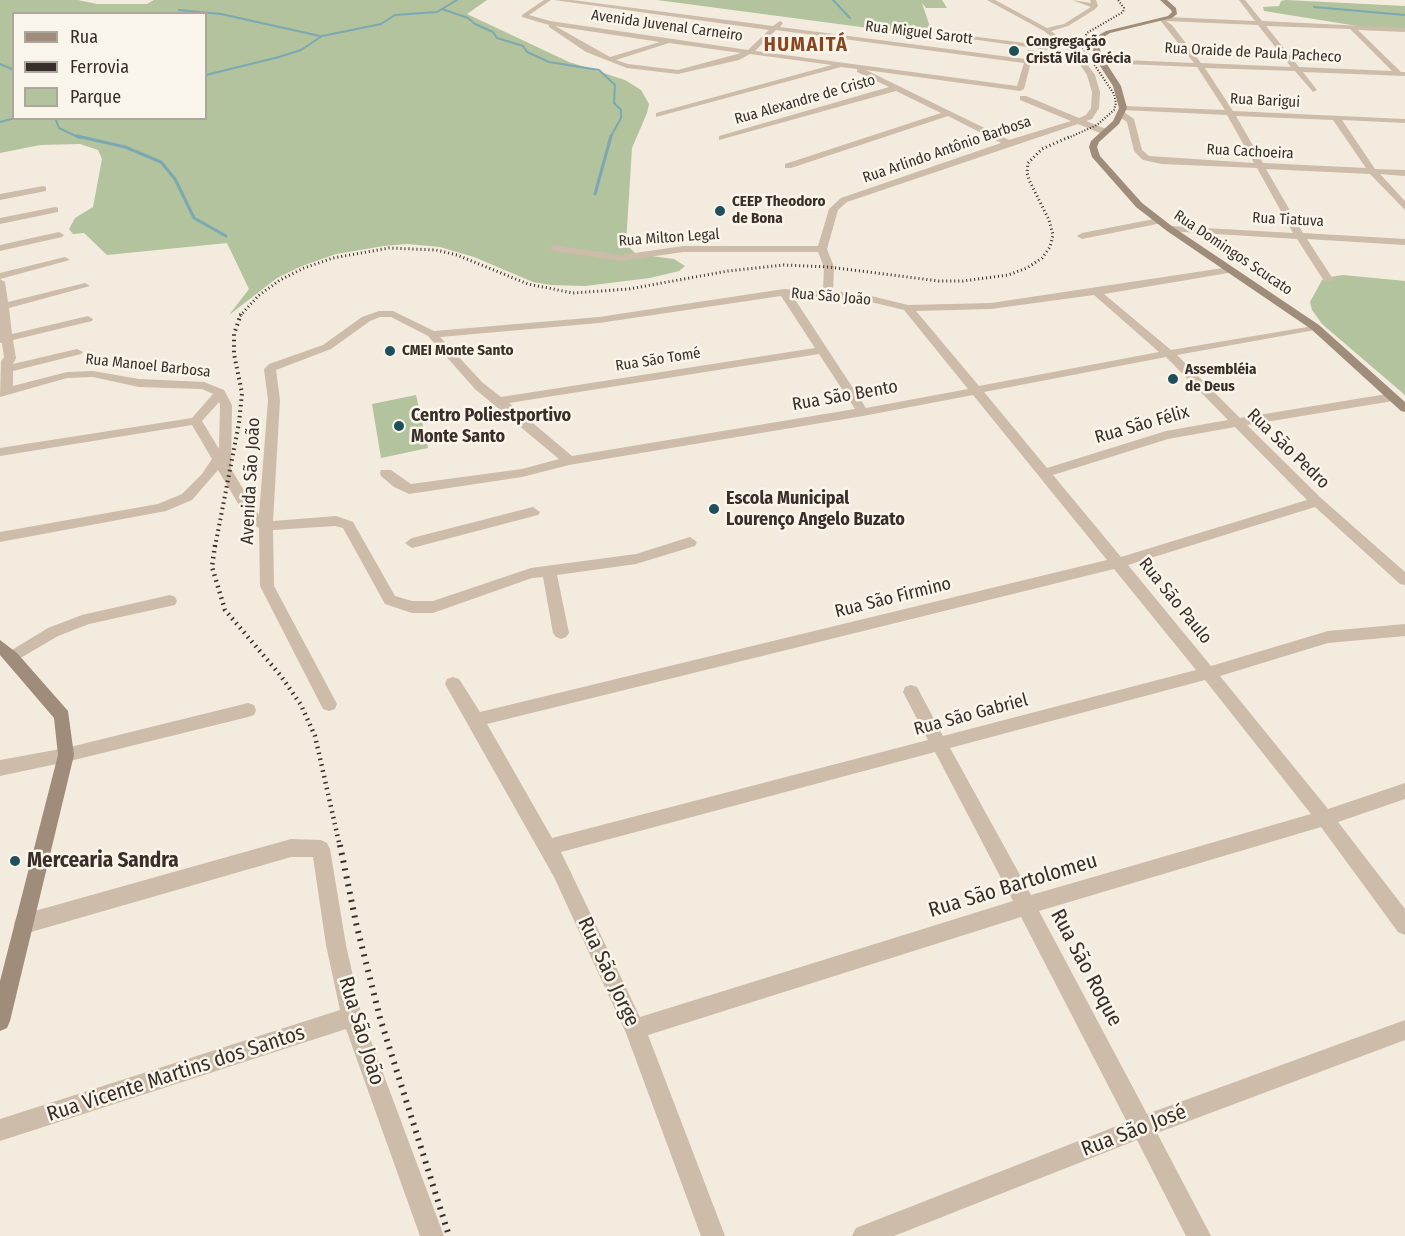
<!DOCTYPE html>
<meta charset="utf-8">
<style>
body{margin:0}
#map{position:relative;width:1405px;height:1236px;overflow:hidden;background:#f3ebdd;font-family:"Fira Sans Condensed",sans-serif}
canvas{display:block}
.legend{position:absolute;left:12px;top:12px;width:195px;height:108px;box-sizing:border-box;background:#faf5ea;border:2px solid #aca69d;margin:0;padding:8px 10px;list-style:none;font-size:18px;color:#382f29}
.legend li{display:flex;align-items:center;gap:12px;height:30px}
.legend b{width:30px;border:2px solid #aca69d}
</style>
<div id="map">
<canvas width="1405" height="1236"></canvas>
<ul class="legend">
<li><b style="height:8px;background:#9f8c7a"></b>Rua</li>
<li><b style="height:8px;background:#382f29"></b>Ferrovia</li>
<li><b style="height:16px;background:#b2c39d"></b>Parque</li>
</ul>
</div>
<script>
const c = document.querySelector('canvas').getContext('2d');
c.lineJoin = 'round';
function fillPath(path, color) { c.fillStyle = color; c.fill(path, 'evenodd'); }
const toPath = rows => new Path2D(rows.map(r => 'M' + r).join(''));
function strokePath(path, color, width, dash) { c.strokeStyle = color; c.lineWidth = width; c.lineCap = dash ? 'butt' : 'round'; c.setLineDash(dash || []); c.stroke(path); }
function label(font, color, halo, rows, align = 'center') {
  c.font = font + ' "Fira Sans Condensed",sans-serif'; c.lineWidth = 5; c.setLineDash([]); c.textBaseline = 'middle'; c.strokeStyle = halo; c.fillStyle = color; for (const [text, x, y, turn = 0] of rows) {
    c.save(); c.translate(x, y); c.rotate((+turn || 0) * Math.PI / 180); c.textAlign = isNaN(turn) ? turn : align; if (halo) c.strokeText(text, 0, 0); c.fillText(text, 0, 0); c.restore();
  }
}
const green = toPath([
 [0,0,78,0,97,4,147,4,154,0,487,0,467,14,569,62,625,80,641,90,649,104,647,113,632,148,626,244,636,254,674,259,685,266,679,271,650,278,585,286,551,285,533,282,474,257,440,247,407,244,384,246,336,254,302,266,277,278,229,315,249,289,227,243,107,255,84,233,73,234,69,229,75,218,93,207,102,159,98,150,80,144,40,145,0,153],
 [14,14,206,14,206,118,14,118],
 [657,0,942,0,947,8,926,8,922,3,931,30,926,35,914,34],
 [1286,0,1405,6,1405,30,1370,28,1264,11,1263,7,1279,6,1281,1],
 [1343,275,1405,281,1405,395,1322,324,1312,310,1310,302,1322,280,1330,277],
 [416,395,428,448,381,458,372,404]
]);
const streamFar1 = toPath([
 [833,0,850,18],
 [1314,7,1405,15],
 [442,9,468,18,475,24,493,32,497,38,523,46,527,52,549,62,599,70,615,85,614,103,621,110,621,118,610,138],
 [179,10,221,14,320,36],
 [0,64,14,70],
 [206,75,279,57,301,50,322,36,381,24,395,15,437,12,457,0],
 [55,118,59,128,80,138],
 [0,122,15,118]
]);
const stream = toPath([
 [77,136,125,147,161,162,175,179,194,218,226,236],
 [595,194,611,136]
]);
const street = toPath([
 [544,0,551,0,529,15,550,21,748,50,769,30,554,0,572,0,773,26,780,21,783,23,780,27,1025,59,1028,50,1034,50,1024,89,1020,91,866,70,1009,140,1071,121,1020,100,1020,96,1026,96,1079,118,1086,115,1091,108,1092,92,1087,75,1075,57,1048,50,943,35,946,33,1049,46,1072,53,1044,31,987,0,995,0,1047,28,1064,24,1091,7,1072,0,1091,3,1090,0,1096,0,1098,6,1094,10,1068,26,1051,31,1079,53,1101,55,1082,57,1095,75,1100,92,1099,108,1092,119,1086,121,1106,129,1106,133,1100,133,1078,124,847,202,838,210,827,249,834,267,833,291,867,295,908,305,991,303,1230,267,1234,268,1234,272,1104,294,1171,350,1319,325,1320,327,1315,330,1177,355,1240,418,1393,393,1399,397,1393,401,1247,425,1322,499,1405,572,1405,585,1400,584,1315,507,1128,565,1211,666,1328,631,1405,624,1405,636,1328,643,1220,676,1328,809,1405,783,1405,799,1338,822,1405,909,1405,935,1398,932,1321,827,1039,911,1147,1114,1405,1020,1405,1040,1157,1133,1211,1236,1186,1236,1137,1140,894,1236,852,1236,856,1228,1127,1122,1021,917,648,1035,725,1236,701,1236,626,1033,554,877,445,684,447,679,453,677,459,679,480,712,1107,560,973,395,863,416,569,465,522,477,409,494,394,487,381,476,380,473,381,470,391,470,411,484,522,469,559,459,475,389,428,336,391,317,380,317,370,321,331,349,276,370,280,400,273,521,336,516,353,522,395,596,412,601,433,601,531,568,636,554,690,537,697,542,695,546,636,564,557,575,569,633,566,637,561,639,556,637,553,633,543,577,532,578,433,613,412,613,385,604,343,528,335,526,273,530,274,586,337,704,335,709,329,711,323,709,260,586,259,528,248,520,218,470,192,500,166,511,0,542,0,532,158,504,182,494,202,474,212,459,192,425,0,456,0,448,192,418,213,394,202,389,139,387,93,377,67,378,0,397,1,361,4,357,2,343,0,343,0,273,65,257,70,260,0,279,5,282,8,302,85,283,90,286,9,308,12,334,88,316,93,319,92,321,13,340,16,358,13,364,77,349,83,352,81,354,13,371,13,386,67,372,93,371,139,379,204,382,224,390,232,405,231,469,259,515,268,400,264,369,269,364,323,345,362,317,379,311,393,311,434,331,599,317,784,289,823,291,824,267,818,252,683,252,621,261,554,251,549,248,554,245,621,255,683,246,818,246,829,209,841,198,1001,143,948,116,791,168,785,168,785,164,941,113,896,91,719,140,719,136,889,87,857,72,857,69,841,67,656,117,656,113,832,65,750,54,739,60,678,74,627,68,586,52,549,27,549,25,522,17,522,15,544,0],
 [555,26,660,42,610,57,555,26],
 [776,30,1024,63,1017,86,755,51,776,30],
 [669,43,741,53,678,70,628,64,616,60,669,43],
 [792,295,867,301,904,310,968,389,866,408,792,295],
 [1094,295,1159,352,979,386,916,311,991,309,1094,295],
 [781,296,815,348,501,397,483,383,440,337,599,323,781,296],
 [819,354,855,409,572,456,509,403,819,354],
 [1166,357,1228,420,1166,431,1047,468,984,392,1166,357],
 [219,402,220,405,219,449,202,421,219,402],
 [1235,427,1307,500,1121,557,1053,475,1168,439,1235,427],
 [1114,569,1196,670,943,736,917,687,911,685,905,687,903,692,928,740,552,838,487,724,1114,569],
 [1205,680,1311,814,1031,895,950,748,1205,680],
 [935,752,1013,901,640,1017,561,852,935,752],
 [1239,0,1245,0,1262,21,1405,28,1405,32,1358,30,1401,72,1405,72,1405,76,1303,72,1317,90,1313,92,1295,71,1205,68,1233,111,1405,119,1405,123,1342,120,1375,169,1405,170,1405,176,1380,174,1405,201,1405,210,1370,174,1266,169,1303,233,1405,239,1405,245,1307,239,1333,279,1332,281,1324,281,1297,239,1167,231,1165,229,1170,226,1293,233,1257,168,1162,164,1143,160,1134,151,1127,122,1118,116,1118,112,1124,112,1134,119,1142,150,1149,156,1254,163,1227,115,1123,110,1119,108,1123,106,1225,110,1197,67,1100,63,1096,61,1100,59,1194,63,1160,20,1167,17,1255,21,1239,0],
 [1166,21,1258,25,1291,67,1201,63,1172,25,1166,21],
 [1266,26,1350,29,1392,71,1299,67,1266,26],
 [1236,116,1333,120,1366,168,1263,163,1236,116],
 [43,186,46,187,46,191,0,200,0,194,43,186],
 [55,207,58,208,58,212,0,224,0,218,55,207],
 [1159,218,1162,219,1162,223,1082,239,1077,236,1082,233,1159,218],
 [59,232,64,235,62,237,0,251,0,245,59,232],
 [533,507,540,512,538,515,412,548,405,543,412,538,533,507],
 [170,595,175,597,177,601,175,605,89,624,58,636,12,663,7,661,4,657,7,653,48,628,82,615,170,595],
 [248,703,254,705,256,710,254,715,248,717,66,762,0,776,0,760,66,748,248,703],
 [291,839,321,840,327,843,330,849,346,945,362,1017,444,1236,420,1236,346,1029,0,1141,0,1119,340,1010,326,945,313,857,291,857,24,934,17,931,14,924,17,917,24,914,291,839]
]);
const secondary = toPath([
 [1160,0,1167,0,1176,8,1177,14,1172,18,1110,33,1102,38,1099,43,1101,55,1121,86,1127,108,1119,124,1099,142,1097,147,1100,156,1142,203,1173,227,1319,325,1405,402,1405,412,1401,411,1311,329,1167,231,1136,207,1092,157,1089,147,1091,141,1113,121,1119,108,1113,86,1093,55,1093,43,1097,36,1106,31,1168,16,1172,12,1171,10,1160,0],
 [0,640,17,653,68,711,74,755,10,1021,7,1028,0,1031,0,981,58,755,54,718,0,655,0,640]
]);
const railFar4 = toPath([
 [1068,138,1097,125,1114,110,1116,103,1114,94,1081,45,1087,33,1123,12,1124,8,1118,0]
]);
const railFar3 = toPath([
 [240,316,258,296,280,280,304,268,333,258,389,248,436,250,457,255,528,284,573,293,629,289,728,271,784,265,829,267,939,281,963,281,1008,275,1027,268,1042,258,1050,247,1053,235,1049,220,1030,182,1027,173,1028,163,1042,149,1071,136]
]);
const railFar2 = toPath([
 [215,547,239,423,242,393,234,354,234,334,241,314]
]);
const railFar1 = toPath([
 [215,545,212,567,225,610,281,676,301,705,315,736,340,847]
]);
const rail = toPath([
 [340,845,356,923,380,1018,449,1236]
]);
const markers = [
 [1014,51,6,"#1d505b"],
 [720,211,6,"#1d505b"],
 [390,351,6,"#1d505b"],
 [1173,379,6,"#1d505b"],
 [399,426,6,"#1d505b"],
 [714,509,6,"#1d505b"],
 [15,861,6,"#1d505b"]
];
const farStreetnames = [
 ["Avenida Juvenal Carneiro",667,26,8],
 ["Rua Miguel Sarott",919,33,7],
 ["Rua Oraide de Paula Pacheco",1253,53,3],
 ["Rua Alexandre de Cristo",805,100,-16],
 ["Rua Barigui",1265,101,3],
 ["Rua Arlindo Antônio Barbosa",947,150,-19],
 ["Rua Cachoeira",1250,152,3],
 ["Rua Tiatuva",1288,220,3],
 ["Rua Milton Legal",669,238,-4],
 ["Rua Domingos Scucato",1233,253,34],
 ["Rua São João",831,297,5],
 ["Rua São Tomé",658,360,-9],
 ["Rua Manoel Barbosa",148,366,6]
];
const farPoinames = [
 ["Congregação",1026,42],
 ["Cristã Vila Grécia",1026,59],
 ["CEEP Theodoro",732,202],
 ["de Bona",732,219],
 ["CMEI Monte Santo",402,351],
 ["Assembléia",1185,370],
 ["de Deus",1185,387]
];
const streetNames = [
 ["Rua São Bento",845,396,-10],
 ["Rua São Félix",1142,425,-16],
 ["Rua São Pedro",1288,449,44],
 ["Avenida São João",251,481,-87],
 ["Rua São Firmino",893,598,-14],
 ["Rua São Paulo",1175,601,51],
 ["Rua São Gabriel",971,715,-15]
];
const poiNames = [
 ["Centro Poliestportivo",411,416],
 ["Monte Santo",411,437],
 ["Escola Municipal",726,499],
 ["Lourenço Angelo Buzato",726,520]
];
const farDistrictnames = [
 ["HUMAITÁ",806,45]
];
const nearPoinames = [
 ["Mercearia Sandra",27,861]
];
const nearStreetnames = [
 ["Rua São Bartolomeu",1013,886,-17],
 ["Rua São Roque",1086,968,62],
 ["Rua São Jorge",608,972,65],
 ["Rua São João",361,1031,73],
 ["Rua Vicente Martins dos Santos",176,1074,-18],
 ["Rua São José",1134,1131,-21]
];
fillPath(green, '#b2c39d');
strokePath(streamFar1, '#7ca9b1', 2);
strokePath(stream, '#7ca9b1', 3);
fillPath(street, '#ccbca9');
fillPath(secondary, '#9f8c7a');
strokePath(railFar4, '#382f29', 2, [1, 2]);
strokePath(railFar3, '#382f29', 3, [1, 3]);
strokePath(railFar2, '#382f29', 4, [1.5, 4]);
strokePath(railFar1, '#382f29', 4.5, [1.5, 4.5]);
strokePath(rail, '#382f29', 6, [2, 6]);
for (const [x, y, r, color] of markers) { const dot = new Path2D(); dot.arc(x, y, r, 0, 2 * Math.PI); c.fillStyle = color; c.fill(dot); strokePath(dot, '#faf5ea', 2); }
label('15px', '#382f29', '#faf5ea', farStreetnames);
label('bold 15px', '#382f29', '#faf5ea', farPoinames, 'left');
label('18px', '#382f29', '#faf5ea', streetNames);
label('bold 18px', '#382f29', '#faf5ea', poiNames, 'left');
c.letterSpacing = '1.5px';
label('bold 20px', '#894420', '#faf5ea', farDistrictnames);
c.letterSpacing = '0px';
label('bold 21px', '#382f29', '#faf5ea', nearPoinames, 'left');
label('21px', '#382f29', '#faf5ea', nearStreetnames);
</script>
